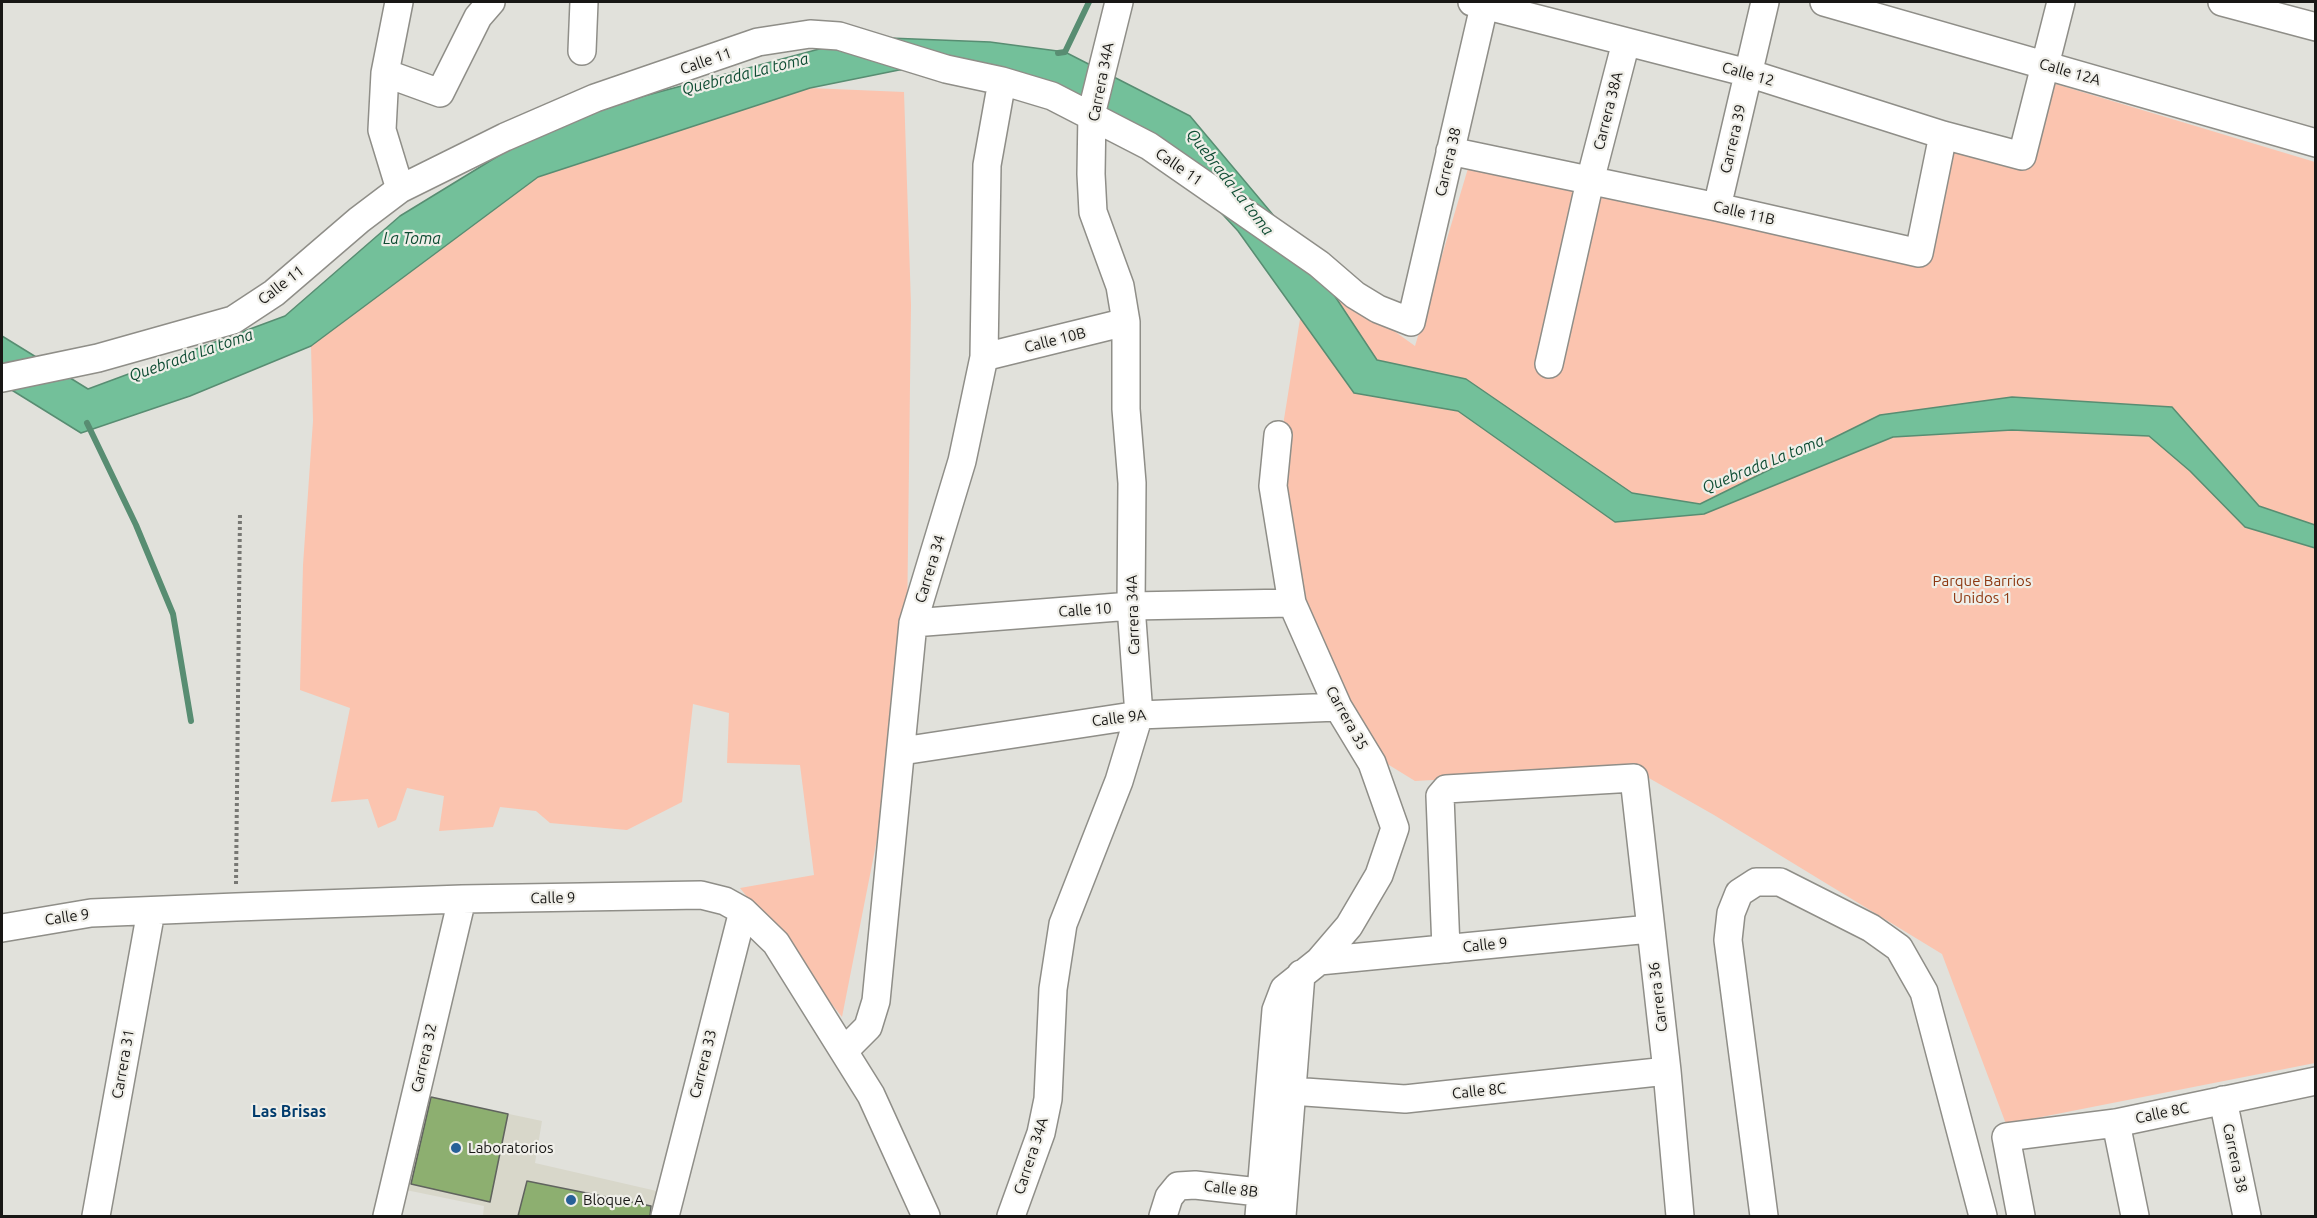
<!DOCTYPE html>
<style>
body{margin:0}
#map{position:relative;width:2317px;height:1218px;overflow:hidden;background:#e1e1db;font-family:Ubuntu,sans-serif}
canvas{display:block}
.frame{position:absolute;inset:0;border:3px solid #181715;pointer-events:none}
</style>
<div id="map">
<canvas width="2317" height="1218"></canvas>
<div class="frame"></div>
</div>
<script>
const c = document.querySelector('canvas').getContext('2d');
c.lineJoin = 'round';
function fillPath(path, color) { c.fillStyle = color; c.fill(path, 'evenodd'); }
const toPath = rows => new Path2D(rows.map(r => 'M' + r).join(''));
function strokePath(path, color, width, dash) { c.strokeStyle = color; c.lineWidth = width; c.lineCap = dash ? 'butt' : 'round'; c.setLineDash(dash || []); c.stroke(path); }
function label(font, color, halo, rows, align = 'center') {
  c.font = font + ' Ubuntu,sans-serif'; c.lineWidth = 4.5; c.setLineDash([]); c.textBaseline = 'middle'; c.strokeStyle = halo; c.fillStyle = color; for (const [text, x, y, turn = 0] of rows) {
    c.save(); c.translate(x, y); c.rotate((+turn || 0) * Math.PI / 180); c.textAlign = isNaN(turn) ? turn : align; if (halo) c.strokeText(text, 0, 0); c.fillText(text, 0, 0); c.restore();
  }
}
const built = toPath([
 [424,1096,542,1121,535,1163,661,1192,656,1216,483,1216,484,1206,401,1189]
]);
const green = toPath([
 [2049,82,2315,162,2315,1063,2006,1124,1942,954,1714,815,1633,769,1415,781,1376,757,1354,716,1306,605,1277,463,1308,269,1415,346,1469,165,1930,262,1954,151,2027,170],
 [810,88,904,92,911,305,907,626,895,748,842,1017,740,888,814,875,800,765,727,763,729,713,693,704,682,802,627,830,550,823,536,811,500,807,493,827,439,831,444,796,407,788,396,820,378,828,368,799,331,802,350,708,300,690,303,565,313,421,311,346,538,177]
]);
const water = toPath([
 [864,37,990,42,1065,52,1190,116,1311,260,1377,360,1466,379,1632,493,1700,504,1880,415,2012,397,2172,407,2259,506,2315,525,2315,548,2245,527,2190,471,2149,436,2012,430,1893,437,1704,514,1615,522,1458,411,1354,393,1238,231,1146,132,998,68,899,70,810,88,538,177,311,346,190,396,81,433,2,384,2,336,88,389,285,316,400,216,539,131,644,96,864,37]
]);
const stream = toPath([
 [1058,53,1065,52,1089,2],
 [87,423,136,525,173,614,191,721]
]);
const building = toPath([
 [431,1097,508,1114,490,1202,411,1184,431,1097],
 [527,1181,651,1206,650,1216,518,1216,527,1181]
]);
const path = toPath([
 [236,884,240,513]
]);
const minor = toPath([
 [399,2,385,73,382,130,400,189],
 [1472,2,1748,73,1943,135,2022,156,2061,2],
 [1824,2,2316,143],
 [2222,2,2316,27],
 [582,51,584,2],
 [385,73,440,93,478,17,491,2],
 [1450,151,1717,207,1919,253,1943,135],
 [1717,207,1765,2],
 [984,357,1126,322],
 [1549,364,1590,181,1626,42],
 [2,378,98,358,233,320,274,293,359,220,400,189,505,137,595,98,758,42,810,34,839,36,946,69,1002,81,1052,96,1149,146,1319,264,1355,295,1378,309,1411,322,1485,2],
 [913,623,1131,606,1292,603],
 [902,751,1139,715,1338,707],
 [2,928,91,913,236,907,462,899,701,895,725,901,743,911,776,943,871,1095,926,1216],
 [1446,949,1440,796,1446,789,1634,778,1667,1071,1680,1216],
 [1319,961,1650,929],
 [844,1051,868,1027,876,1001,913,623,962,461,984,357,987,165,1002,81],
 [1291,1091,1405,1099,1667,1071],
 [2223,1100,2247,1216],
 [2116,1123,2135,1216],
 [96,1216,151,911],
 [387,1216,462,899],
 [665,1216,743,911],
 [1011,1216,1041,1133,1048,1099,1053,989,1063,924,1119,781,1139,715,1131,606,1132,483,1126,409,1126,322,1120,286,1093,212,1091,174,1092,111,1119,2],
 [1163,1216,1169,1197,1178,1186,1195,1185,1277,1194],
 [1259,1216,1276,1010,1284,989,1319,961,1349,926,1379,875,1395,828,1372,763,1338,707,1292,603,1273,486,1278,435],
 [1282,1216,1301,974],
 [1764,1216,1728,940,1731,913,1739,893,1756,882,1780,882,1871,928,1899,948,1924,992,1983,1216],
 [2021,1216,2006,1137,2116,1123,2316,1081]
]);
const markers = [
 [456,1148,6,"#276098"],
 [571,1200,6,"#276098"]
];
const streetNames = [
 ["Calle 11",706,61,-19],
 ["Calle 12A",2070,72,16],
 ["Calle 12",1748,74,16],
 ["Carrera 34A",1101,82,-79],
 ["Carrera 38A",1608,111,-76],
 ["Carrera 39",1733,139,-77],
 ["Carrera 38",1448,162,-77],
 ["Calle 11",1179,167,35],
 ["Calle 11B",1744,213,13],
 ["Calle 11",281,285,-38],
 ["Calle 10B",1055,340,-14],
 ["Carrera 34",930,569,-73],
 ["Calle 10",1085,610,-4],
 ["Carrera 34A",1133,615,-92],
 ["Calle 9A",1119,718,-7],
 ["Carrera 35",1347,718,61],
 ["Calle 9",553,898,-1],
 ["Calle 9",67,917,-8],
 ["Calle 9",1485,945,-6],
 ["Carrera 36",1658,997,-97],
 ["Carrera 32",424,1058,-77],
 ["Carrera 31",123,1064,-80],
 ["Carrera 33",703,1064,-76],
 ["Calle 8C",1479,1091,-6],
 ["Calle 8C",2162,1113,-12],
 ["Carrera 34A",1031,1156,-72],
 ["Carrera 38",2235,1158,78],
 ["Calle 8B",1231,1189,7]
];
const parkNames = [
 ["Parque Barrios",1982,581],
 ["Unidos 1",1982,598]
];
const poiNames = [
 ["Laboratorios",468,1148],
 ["Bloque A",583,1200]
];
const waterNames = [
 ["Quebrada La toma",745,74,-14],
 ["Quebrada La toma",1230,182,52],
 ["La Toma",412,239],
 ["Quebrada La toma",191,355,-19],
 ["Quebrada La toma",1763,464,-22]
];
const neighbourhoodNames = [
 ["Las Brisas",289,1112]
];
fillPath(built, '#d8d7ca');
fillPath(green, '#fbc4af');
fillPath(water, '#73c09a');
strokePath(water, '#588d72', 1.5);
strokePath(stream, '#588d72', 6);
fillPath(building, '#8daf70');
strokePath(building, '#60635e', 1.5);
strokePath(minor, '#8f8e88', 30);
strokePath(path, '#777773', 4, [3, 3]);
strokePath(minor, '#fff', 27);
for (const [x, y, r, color] of markers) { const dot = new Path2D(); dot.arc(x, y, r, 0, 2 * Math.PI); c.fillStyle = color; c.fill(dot); strokePath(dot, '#efeee8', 2); }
label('15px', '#181715', '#efeee8', streetNames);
label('15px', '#8d3811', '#efeee8', parkNames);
label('15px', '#181715', '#efeee8', poiNames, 'left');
label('italic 16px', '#0f4d34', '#efeee8', waterNames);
label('bold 16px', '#013b6c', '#efeee8', neighbourhoodNames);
</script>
